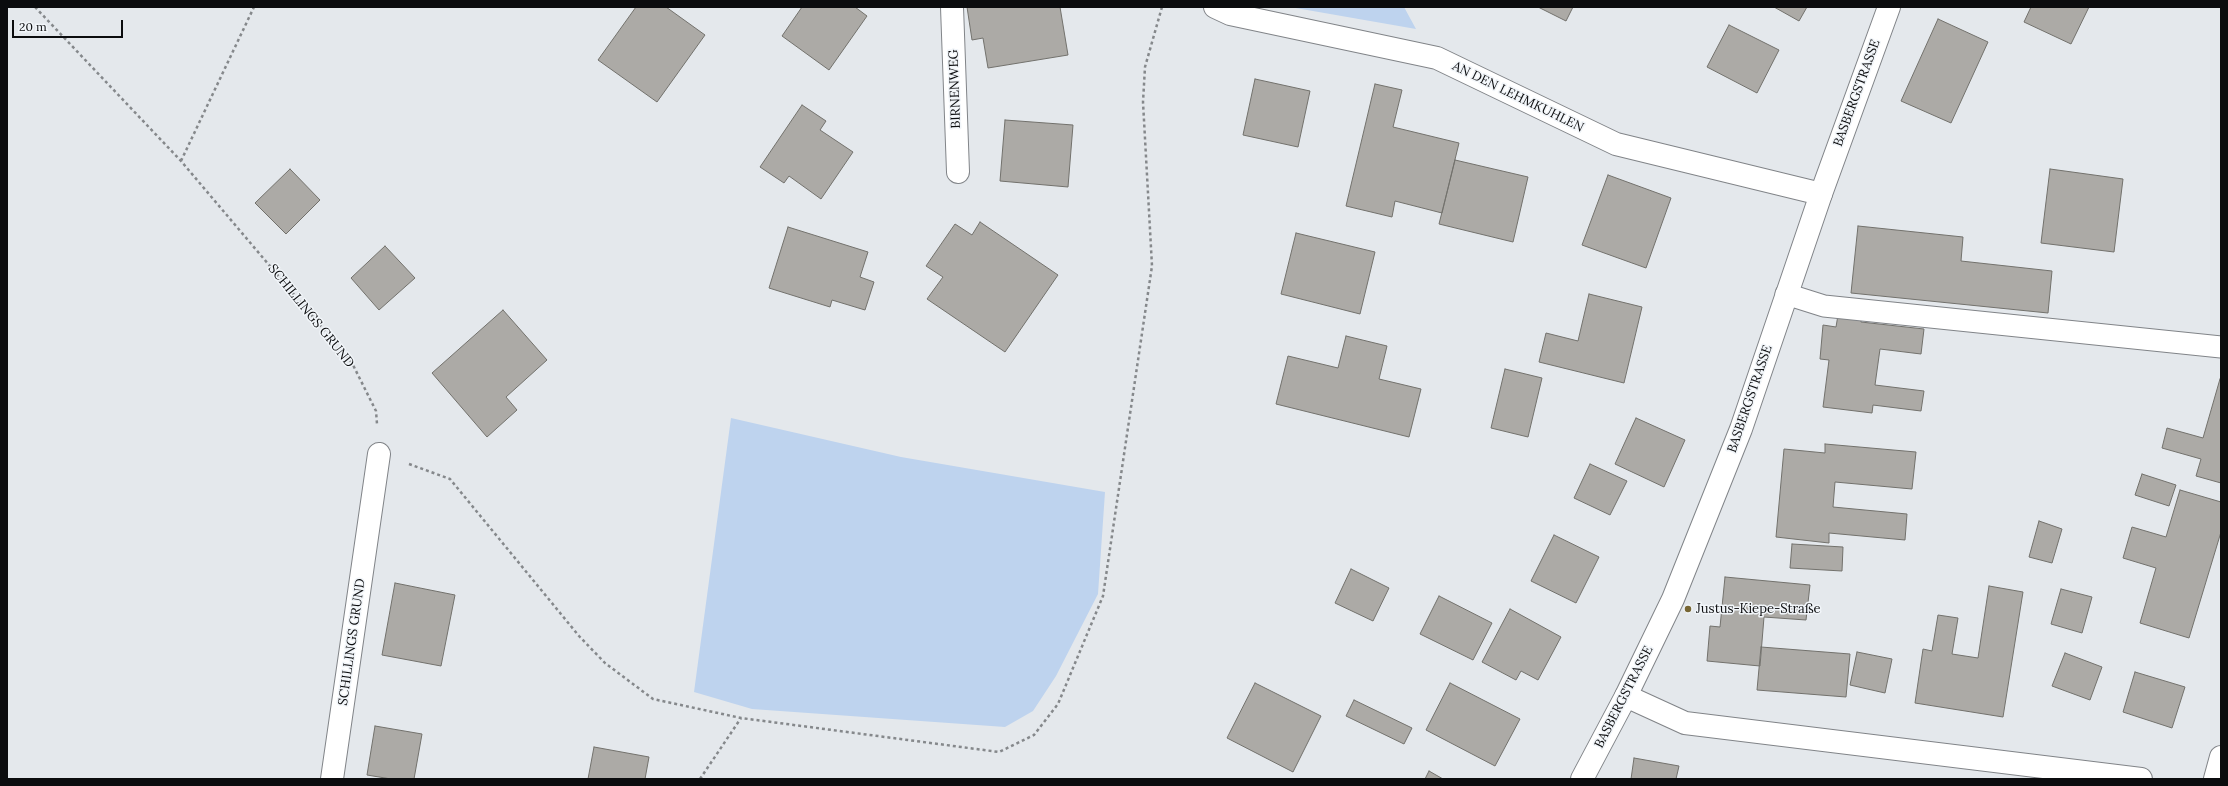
<!DOCTYPE html>
<meta charset="utf-8">
<style>
body{margin:0}
#map{position:relative;width:2228px;height:786px;overflow:hidden;background:#e4e8ec;font-family:Lora,serif}
canvas{display:block}
.frame{position:absolute;inset:0;border:8px solid #0b0c0e;pointer-events:none}
.scale{position:absolute;left:12px;top:20px;width:111px;height:18px;box-sizing:border-box;border:2px solid #0b0c0e;border-top:0;padding-left:5px;font-size:12px;line-height:14px;white-space:nowrap;color:#0b0c0e;-webkit-text-stroke:3px #f1f5f9;paint-order:stroke}
</style>
<div id="map">
<canvas width="2228" height="786"></canvas>
<div class="frame"></div>
<div class="scale">20 m</div>
</div>
<script>
const c = document.querySelector('canvas').getContext('2d');
c.lineJoin = 'round';
function fillPath(path, color) { c.fillStyle = color; c.fill(path, 'evenodd'); }
const toPath = rows => new Path2D(rows.map(r => 'M' + r).join(''));
function strokePath(path, color, width, dash) { c.strokeStyle = color; c.lineWidth = width; c.lineCap = dash ? 'butt' : 'round'; c.setLineDash(dash || []); c.stroke(path); }
function label(font, color, halo, rows, align = 'center') {
  c.font = font + ' Lora,serif'; c.lineWidth = 3; c.setLineDash([]); c.textBaseline = 'middle'; c.strokeStyle = halo; c.fillStyle = color; for (const [text, x, y, turn = 0] of rows) {
    c.save(); c.translate(x, y); c.rotate((+turn || 0) * Math.PI / 180); c.textAlign = isNaN(turn) ? turn : align; if (halo) c.strokeText(text, 0, 0); c.fillText(text, 0, 0); c.restore();
  }
}
const green = toPath([
 [1290,7,1404,7,1416,29],
 [731,418,901,457,1105,492,1098,594,1056,676,1033,711,1005,727,752,709,694,692]
]);
const building = toPath([
 [636,7,666,7,705,35,657,102,598,60,636,7],
 [802,7,855,7,867,16,829,70,782,36,802,7],
 [967,7,1060,7,1068,55,988,68,983,38,972,40,967,7],
 [1538,7,1573,7,1566,21,1538,7],
 [1774,7,1807,7,1799,21,1774,7],
 [2031,7,2089,7,2071,44,2024,22,2031,7],
 [1938,19,1988,42,1951,123,1901,101,1938,19],
 [1729,25,1779,50,1757,93,1707,67,1729,25],
 [1255,79,1310,91,1298,147,1243,135,1255,79],
 [1375,84,1402,90,1393,127,1459,143,1442,213,1395,201,1392,217,1346,206,1375,84],
 [802,105,826,121,820,130,853,152,821,199,789,176,784,183,760,167,802,105],
 [1005,120,1073,125,1068,187,1000,181,1005,120],
 [1455,160,1528,177,1513,242,1439,224,1455,160],
 [290,169,320,200,286,234,255,203,290,169],
 [2050,169,2123,179,2114,252,2041,243,2050,169],
 [1608,175,1671,198,1646,268,1582,245,1608,175],
 [980,222,1058,275,1005,352,927,299,943,277,926,266,955,224,972,235,980,222],
 [1858,226,1963,237,1961,261,2052,271,2048,313,1851,293,1858,226],
 [788,227,868,252,860,277,874,282,865,310,832,300,830,307,769,288,788,227],
 [1296,233,1375,252,1360,314,1281,294,1296,233],
 [385,246,415,278,379,310,351,278,385,246],
 [1589,294,1642,307,1624,383,1539,362,1546,333,1578,341,1589,294],
 [503,310,547,360,506,397,517,410,487,437,432,373,503,310],
 [1838,315,1861,318,1861,322,1924,329,1921,354,1880,349,1875,385,1924,391,1921,411,1873,405,1872,413,1823,407,1829,360,1820,359,1823,325,1836,327,1838,315],
 [1346,336,1387,346,1379,379,1421,389,1409,437,1276,404,1288,356,1338,368,1346,336],
 [1505,369,1542,378,1528,437,1491,428,1505,369],
 [2220,379,2221,379,2221,483,2196,476,2201,459,2162,448,2167,428,2203,438,2220,379],
 [1636,418,1685,440,1664,487,1615,464,1636,418],
 [1825,444,1916,452,1912,489,1835,482,1833,507,1907,514,1905,540,1829,533,1829,543,1776,537,1784,449,1825,453,1825,444],
 [1590,464,1627,481,1610,515,1574,498,1590,464],
 [2142,474,2176,485,2169,506,2135,495,2142,474],
 [2180,490,2221,502,2221,532,2189,638,2140,623,2156,568,2123,558,2132,527,2166,537,2180,490],
 [2039,521,2062,529,2052,563,2029,557,2039,521],
 [1554,535,1599,557,1576,603,1531,581,1554,535],
 [1792,544,1843,547,1842,571,1790,568,1792,544],
 [1351,569,1389,588,1373,621,1335,603,1351,569],
 [1725,577,1810,585,1806,620,1764,617,1760,666,1707,661,1710,626,1720,627,1725,577],
 [395,583,455,595,441,666,382,655,395,583],
 [1989,586,2023,592,2003,717,1915,703,1923,649,1932,651,1938,615,1958,618,1952,654,1978,658,1989,586],
 [2061,589,2092,597,2082,633,2051,624,2061,589],
 [1439,596,1492,623,1473,660,1420,634,1439,596],
 [1510,609,1561,637,1538,680,1521,671,1516,680,1482,662,1510,609],
 [1761,647,1850,654,1846,697,1757,690,1761,647],
 [1857,652,1892,659,1885,693,1850,685,1857,652],
 [2065,653,2102,667,2090,700,2052,686,2065,653],
 [2135,672,2185,687,2172,728,2123,712,2135,672],
 [1255,683,1321,716,1293,772,1227,738,1255,683],
 [1450,683,1520,719,1495,766,1426,730,1450,683],
 [1354,700,1412,728,1404,744,1346,716,1354,700],
 [375,726,422,734,414,779,391,779,367,775,375,726],
 [594,747,649,757,645,779,588,779,594,747],
 [1634,758,1679,766,1676,779,1631,779,1634,758],
 [1429,771,1443,779,1425,779,1429,771]
]);
const path = toPath([
 [35,7,181,161,352,363,376,411,377,424],
 [181,161,254,7],
 [409,464,450,479,579,636,605,663,653,699,741,718,999,752,1034,735,1058,704,1103,596,1152,266,1143,102,1145,67,1162,7],
 [700,779,741,718]
]);
const service = toPath([
 [1786,294,1824,306,2221,347]
]);
const minor = toPath([
 [952,7,958,172],
 [1215,7,1230,14,1437,58,1616,144,1821,194],
 [1626,696,1685,723,2141,779],
 [332,779,379,454],
 [2215,779,2221,757]
]);
const secondary = toPath([
 [1582,779,1626,696,1673,599,1741,429,1821,194,1889,7]
]);
const markers = [
 [1688,609,4,"#776634"]
];
const streetNames = [
 ["BIRNENWEG",955,89,-92],
 ["BASBERGSTRASSE",1857,93,-70],
 ["AN DEN LEHMKUHLEN",1518,97,26],
 ["SCHILLINGS GRUND",311,316,51],
 ["BASBERGSTRASSE",1750,399,-71],
 ["SCHILLINGS GRUND",352,642,-82],
 ["BASBERGSTRASSE",1624,697,-63]
];
const poiNames = [
 ["Justus-Kiepe-Straße",1696,609]
];
fillPath(green, '#bed3ee');
fillPath(building, '#acaaa6');
strokePath(building, '#72716c', 1);
strokePath(service, '#818488', 23);
strokePath(minor, '#818488', 24);
strokePath(secondary, '#818488', 24);
strokePath(path, '#85888b', 2.5, [3, 3]);
strokePath(service, '#fff', 21);
strokePath(minor, '#fff', 22);
strokePath(secondary, '#fff', 22);
for (const [x, y, r, color] of markers) { const dot = new Path2D(); dot.arc(x, y, r, 0, 2 * Math.PI); c.fillStyle = color; c.fill(dot); strokePath(dot, '#f1f5f9', 1.5); }
label('13px', '#0b0c0e', '#f1f5f9', streetNames);
label('13px', '#0b0c0e', '#f1f5f9', poiNames, 'left');
</script>
